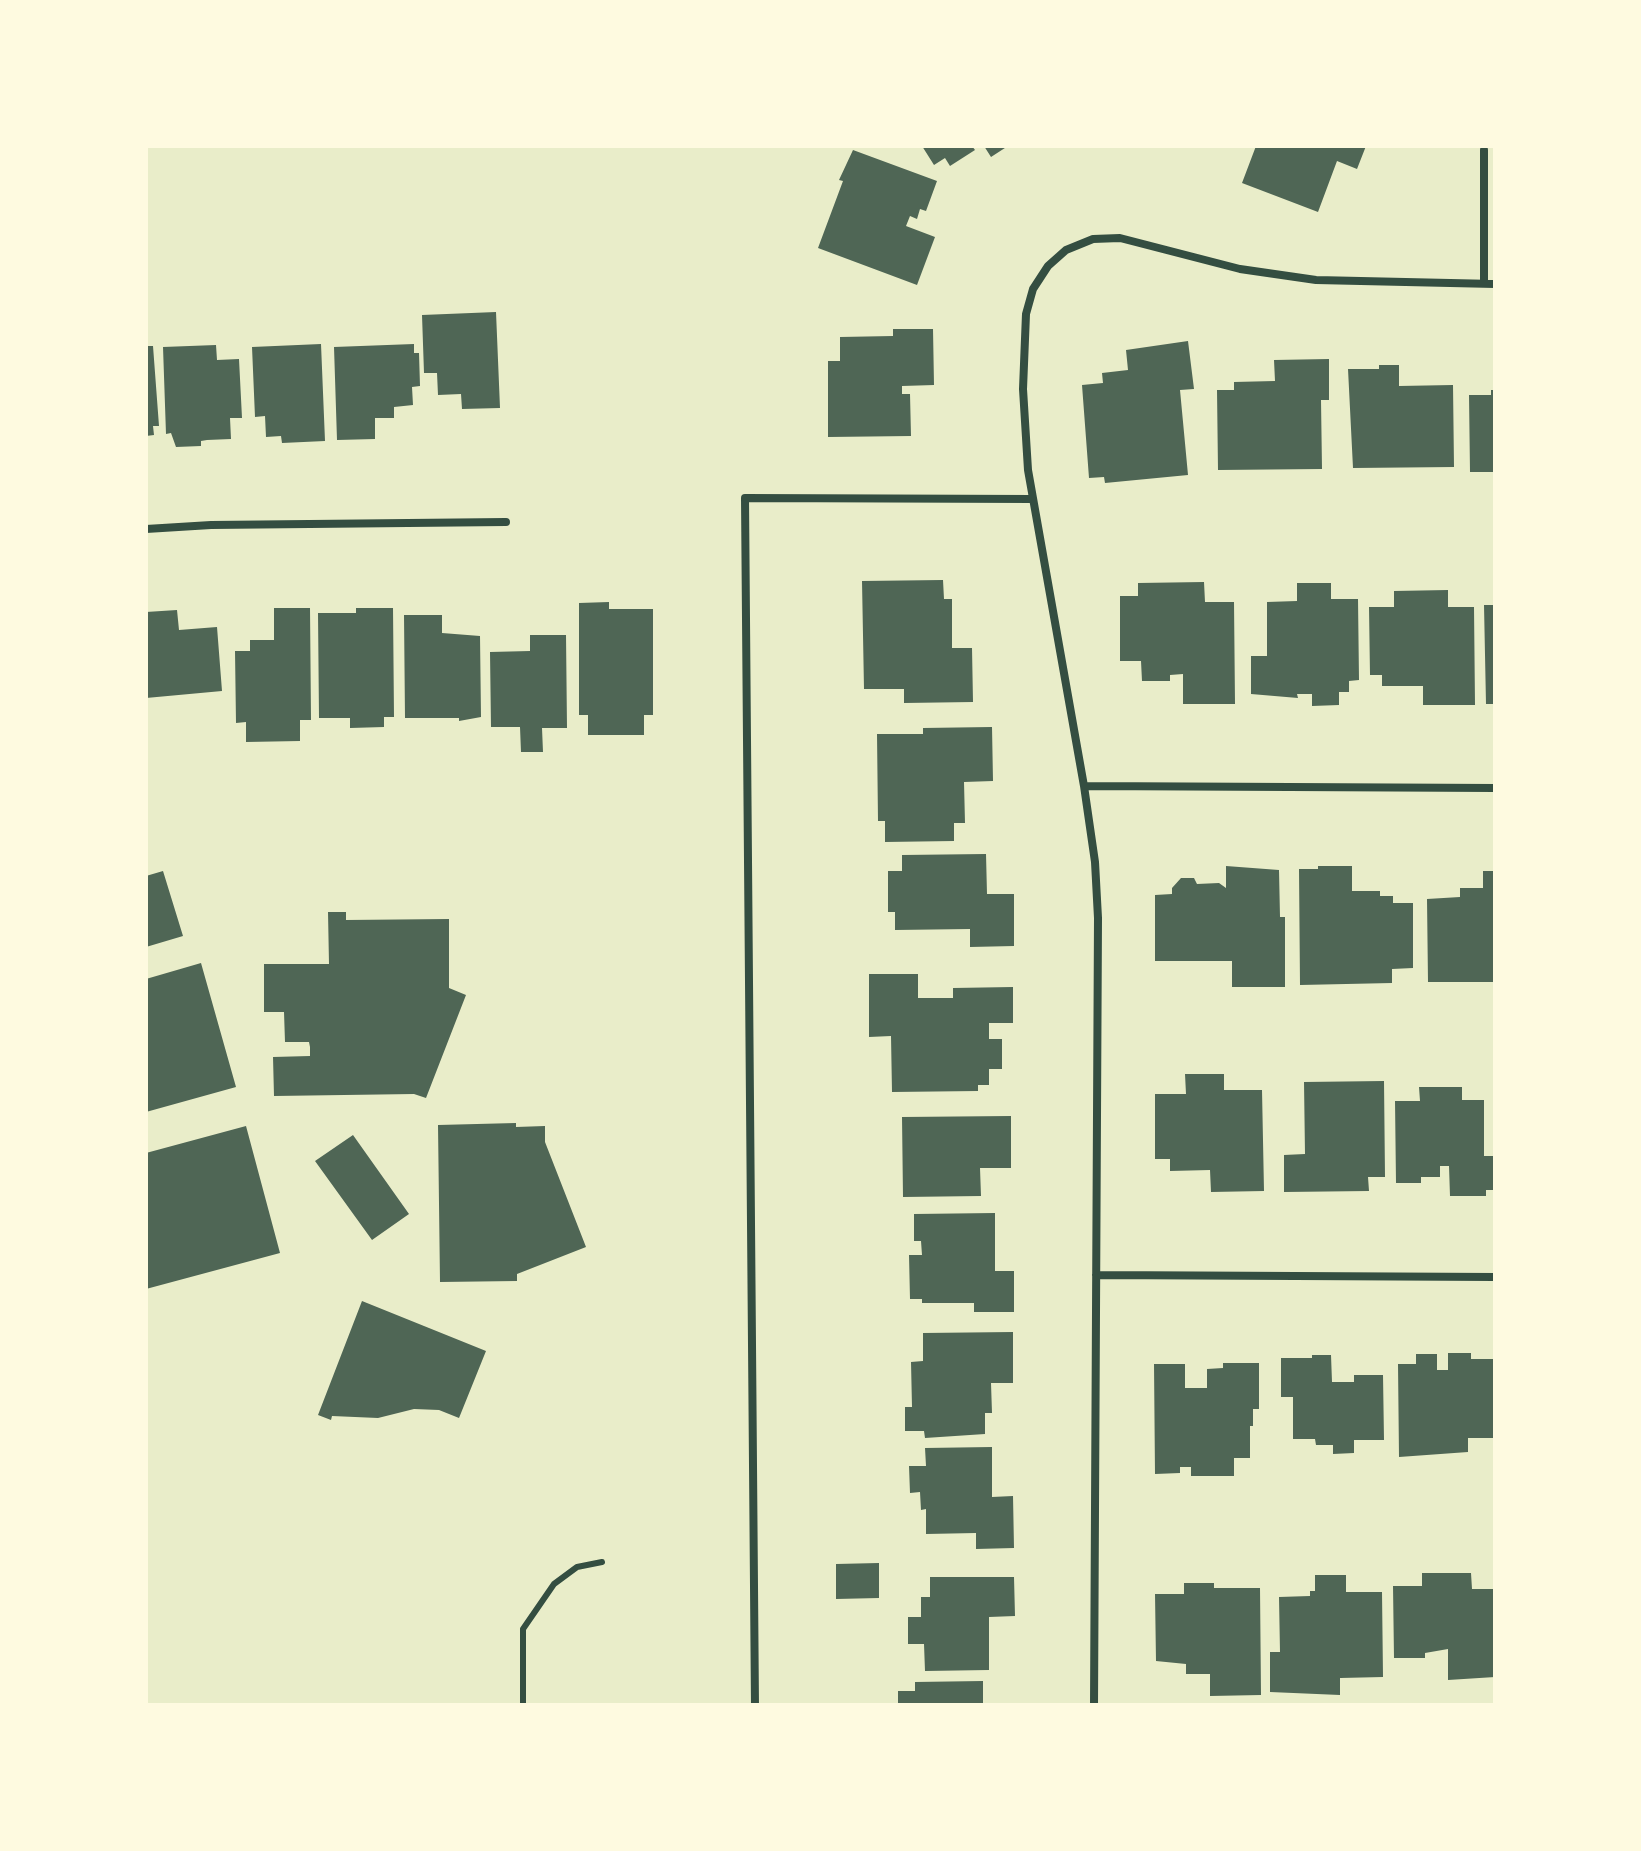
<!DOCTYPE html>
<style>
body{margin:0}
#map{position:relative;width:1641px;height:1851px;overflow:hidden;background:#e9edc9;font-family:"Golos Text",sans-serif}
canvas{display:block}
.frame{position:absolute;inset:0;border:148px solid #fefae0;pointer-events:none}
</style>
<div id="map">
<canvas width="1641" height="1851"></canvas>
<div class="frame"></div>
</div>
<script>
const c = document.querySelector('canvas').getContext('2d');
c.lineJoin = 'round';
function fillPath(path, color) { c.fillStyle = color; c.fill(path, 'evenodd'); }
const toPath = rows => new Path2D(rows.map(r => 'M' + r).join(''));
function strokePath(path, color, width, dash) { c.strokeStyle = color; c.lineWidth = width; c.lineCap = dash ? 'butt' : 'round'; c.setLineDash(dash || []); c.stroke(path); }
const building = toPath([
 [922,146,972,146,975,150,950,166,945,158,934,165],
 [984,146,1008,146,991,157],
 [1256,146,1366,146,1357,169,1337,161,1318,212,1242,183],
 [853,150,937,181,926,211,920,209,917,219,910,216,906,226,935,237,917,285,818,248,843,181,839,180],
 [496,312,500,408,462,409,461,394,438,395,437,373,424,373,422,315],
 [893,329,933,329,934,385,902,386,902,394,910,394,911,436,828,437,828,361,840,361,840,337,893,336],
 [1188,341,1194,389,1180,390,1188,475,1105,483,1104,477,1089,478,1082,385,1103,383,1102,373,1128,370,1126,350],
 [321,344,325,441,282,443,281,436,266,437,265,416,255,417,252,347],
 [414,344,414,353,419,353,420,386,412,387,413,405,394,407,394,418,375,418,375,439,337,440,334,347],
 [216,345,217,360,239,359,242,418,230,418,231,439,207,440,201,441,201,446,176,447,171,433,166,434,163,347],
 [146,346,153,346,159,426,153,426,154,435,146,436],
 [1329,359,1329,400,1321,400,1322,469,1218,470,1217,390,1234,390,1234,382,1275,381,1274,360],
 [1379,365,1399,365,1399,386,1453,385,1454,467,1353,468,1348,369,1379,369],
 [1491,390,1495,390,1495,472,1470,472,1469,395,1491,395],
 [943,580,944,599,952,599,952,648,972,648,973,702,904,703,904,689,864,689,862,581],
 [1204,582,1205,602,1234,602,1235,704,1183,704,1183,674,1170,675,1170,681,1142,681,1141,661,1120,661,1120,596,1138,596,1138,583],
 [1297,583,1331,583,1331,599,1358,599,1359,680,1349,681,1349,692,1339,692,1339,705,1312,706,1312,694,1297,694,1298,698,1251,694,1251,656,1267,656,1267,602,1297,601],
 [1448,590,1448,607,1474,607,1475,705,1423,705,1423,686,1382,686,1382,675,1370,675,1369,607,1394,607,1394,591],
 [609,602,609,609,653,609,653,715,644,715,644,735,588,735,588,715,579,715,579,603],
 [1484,605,1495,605,1495,704,1486,704],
 [274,608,310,608,311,720,300,720,300,741,246,742,246,722,236,723,235,651,250,651,250,640,274,640],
 [356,608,393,608,394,717,384,717,384,727,350,728,350,718,319,718,318,613,356,613],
 [177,610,179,630,217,627,222,691,146,698,146,612],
 [404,615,442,615,442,633,480,636,481,717,459,721,459,718,405,718],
 [530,635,566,635,567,728,542,728,543,752,521,752,520,727,491,727,490,652,530,651],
 [992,727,993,781,964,782,965,823,954,823,954,841,885,842,885,821,878,821,877,734,923,734,923,728],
 [986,854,987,894,1014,894,1014,946,970,947,970,929,895,930,895,912,888,912,888,871,902,871,902,855],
 [1226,866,1279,870,1280,917,1285,917,1285,987,1232,987,1232,961,1155,961,1155,895,1172,894,1172,888,1181,878,1194,878,1197,884,1219,883,1226,888],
 [1318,866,1352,866,1352,891,1380,891,1380,896,1393,896,1393,903,1413,903,1413,968,1392,969,1392,983,1300,985,1299,869,1318,869],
 [163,871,183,936,146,947,146,876],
 [1483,871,1495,871,1495,982,1428,982,1427,899,1460,897,1460,888,1483,888],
 [328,912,346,912,346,920,449,919,449,988,466,995,426,1098,414,1094,274,1096,273,1057,310,1056,310,1047,309,1042,285,1042,284,1012,264,1012,264,964,329,964],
 [201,963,236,1087,146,1112,146,979],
 [869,974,918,974,918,998,953,998,953,988,1013,987,1013,1023,989,1023,989,1039,1002,1039,1002,1069,989,1069,989,1085,978,1085,978,1091,892,1092,891,1036,869,1037],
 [1185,1074,1224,1074,1224,1090,1262,1090,1264,1191,1211,1192,1210,1170,1170,1171,1170,1159,1155,1159,1155,1094,1186,1094],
 [1384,1081,1385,1177,1368,1177,1369,1191,1284,1192,1284,1155,1305,1154,1304,1082],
 [1419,1087,1462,1087,1462,1100,1484,1100,1484,1156,1495,1156,1495,1190,1486,1190,1486,1196,1450,1196,1449,1166,1440,1166,1440,1177,1421,1177,1421,1183,1396,1183,1395,1101,1420,1101],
 [1011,1116,1011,1168,980,1168,981,1196,903,1197,902,1117],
 [516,1123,516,1127,545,1126,545,1142,586,1247,517,1274,517,1281,440,1282,438,1125],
 [246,1126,280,1253,146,1289,146,1153],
 [353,1135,409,1214,372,1240,315,1161],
 [995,1213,995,1271,1014,1271,1014,1312,974,1312,974,1303,922,1303,922,1299,910,1299,909,1255,922,1255,921,1241,914,1241,914,1214],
 [362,1301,486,1351,459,1418,439,1410,414,1409,378,1418,332,1416,331,1420,318,1415],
 [1013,1332,1013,1383,991,1383,992,1413,985,1413,985,1434,925,1438,924,1431,905,1431,905,1407,912,1407,911,1362,923,1361,923,1333],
 [1448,1353,1471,1353,1471,1359,1495,1359,1495,1438,1468,1438,1468,1452,1399,1457,1398,1364,1416,1364,1416,1354,1437,1354,1437,1370,1448,1370],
 [1312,1355,1331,1355,1332,1382,1354,1382,1354,1375,1383,1375,1384,1440,1354,1440,1354,1453,1333,1454,1333,1445,1316,1445,1315,1439,1293,1439,1293,1397,1281,1397,1281,1358,1312,1358],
 [1223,1363,1259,1363,1259,1409,1253,1409,1253,1426,1250,1426,1250,1458,1234,1458,1234,1476,1191,1476,1191,1467,1180,1467,1180,1473,1155,1474,1154,1364,1185,1364,1185,1388,1207,1388,1207,1369,1223,1368],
 [992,1447,992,1497,1013,1496,1014,1548,976,1549,976,1533,926,1534,926,1509,921,1510,920,1492,910,1493,909,1466,926,1466,925,1448],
 [879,1563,879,1598,836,1599,836,1564],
 [1422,1573,1471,1573,1472,1589,1495,1589,1495,1677,1448,1680,1448,1649,1425,1653,1425,1658,1394,1658,1393,1586,1422,1586],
 [1315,1575,1346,1575,1346,1592,1382,1592,1383,1677,1340,1678,1340,1695,1270,1692,1270,1652,1280,1652,1279,1597,1310,1596,1310,1591,1315,1591],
 [930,1577,1014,1577,1015,1616,989,1617,989,1670,925,1671,924,1644,908,1644,908,1617,921,1617,921,1597,930,1597],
 [1184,1583,1214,1583,1214,1588,1260,1588,1261,1695,1210,1696,1210,1674,1186,1674,1186,1664,1156,1661,1155,1594,1184,1594],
 [983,1681,983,1705,898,1705,898,1691,915,1691,915,1682]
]);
const service = toPath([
 [523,1705,523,1629,554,1584,577,1567,602,1562]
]);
const minor = toPath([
 [1484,283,1484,150],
 [146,529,211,525,506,522],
 [1084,786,1495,788],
 [1096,1275,1495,1277],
 [755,1705,745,498,1032,499],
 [1094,1705,1098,918,1095,862,1084,786,1028,470,1023,389,1026,314,1033,289,1048,266,1066,250,1093,239,1120,238,1240,269,1316,280,1495,284]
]);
fillPath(building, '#4f6655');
strokePath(service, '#344e41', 6);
strokePath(minor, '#344e41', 8);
</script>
